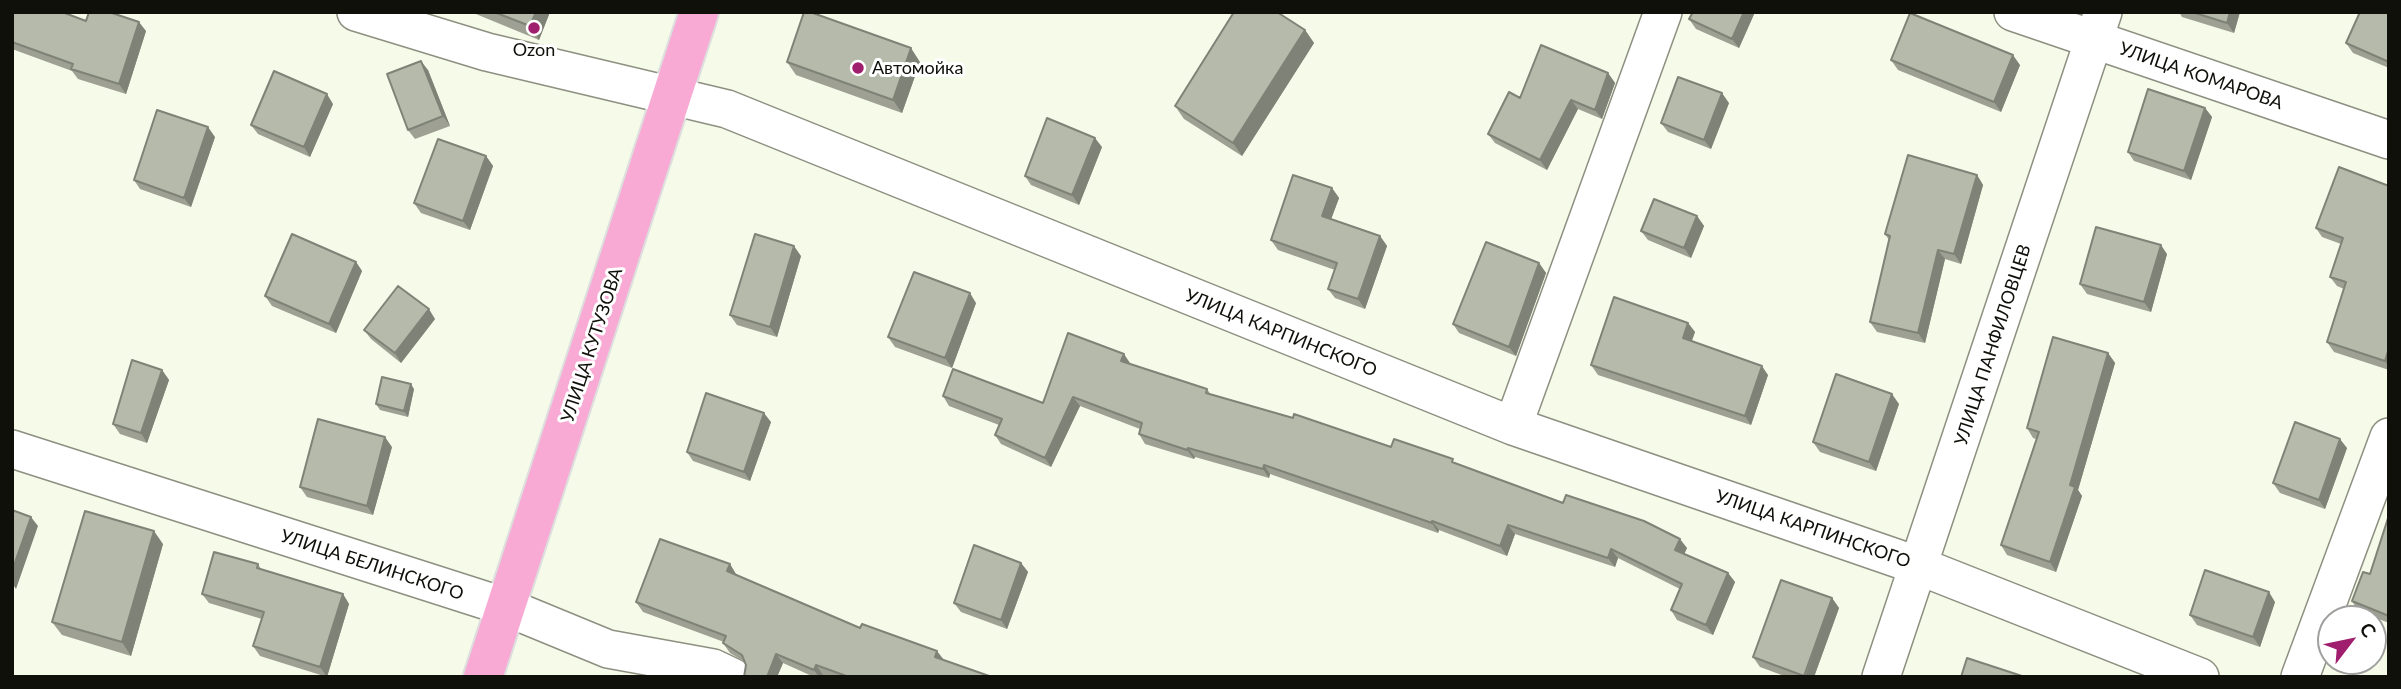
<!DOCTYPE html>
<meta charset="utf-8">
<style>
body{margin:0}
#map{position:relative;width:2401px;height:689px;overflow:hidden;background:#f6fae9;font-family:Lato,sans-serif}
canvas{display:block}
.frame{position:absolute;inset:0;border:14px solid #0f100a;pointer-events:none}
.north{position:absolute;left:2317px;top:605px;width:70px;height:70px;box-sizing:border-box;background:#fff;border:2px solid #9f9f9d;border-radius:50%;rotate:58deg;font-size:19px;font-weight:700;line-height:28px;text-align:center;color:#0f100a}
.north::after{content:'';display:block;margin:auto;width:24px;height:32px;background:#a01e6e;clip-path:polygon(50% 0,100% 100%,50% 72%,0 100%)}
</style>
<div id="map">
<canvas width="2401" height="689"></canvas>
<div class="frame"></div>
<div class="north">С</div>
</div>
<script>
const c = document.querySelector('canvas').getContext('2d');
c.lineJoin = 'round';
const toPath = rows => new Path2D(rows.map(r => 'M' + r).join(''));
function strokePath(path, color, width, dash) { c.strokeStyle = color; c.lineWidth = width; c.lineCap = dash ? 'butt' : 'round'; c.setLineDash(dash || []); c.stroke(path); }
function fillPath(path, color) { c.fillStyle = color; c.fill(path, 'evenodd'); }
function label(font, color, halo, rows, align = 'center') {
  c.font = font + ' Lato,sans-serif'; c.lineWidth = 6; c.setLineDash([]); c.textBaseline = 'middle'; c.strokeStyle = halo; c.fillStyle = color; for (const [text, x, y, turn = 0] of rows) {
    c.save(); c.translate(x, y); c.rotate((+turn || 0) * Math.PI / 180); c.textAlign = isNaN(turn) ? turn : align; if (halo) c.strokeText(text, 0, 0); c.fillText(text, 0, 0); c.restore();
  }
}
const minor = toPath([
 [356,12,487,52,727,109,1513,426,1919,566,2200,677],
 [2013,12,2389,140],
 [1513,426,1663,12],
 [12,449,506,607,608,649,713,668,732,677],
 [1881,677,2103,12],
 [2300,677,2389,437]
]);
const major = toPath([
 [483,677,699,12]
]);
const wall = toPath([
 [12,12,86,21,146,31,126,94,78,79,72,71,12,49],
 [471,12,550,12,539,40],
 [1755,12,1739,48,1696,29,1689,19],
 [2179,12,2240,12,2234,33,2182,17],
 [2389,12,2389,68,2353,53,2346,43],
 [1305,30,1314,43,1242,156,1184,119,1175,106],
 [1891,60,2020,65,2001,112,1898,70],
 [787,62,920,62,902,113,796,75],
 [428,70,450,126,415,139,408,130],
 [1608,73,1615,83,1602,119,1578,109,1547,170,1495,143,1488,134,1520,98],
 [1729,103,1711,149,1668,132,1661,123],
 [333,104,310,157,258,134,251,125],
 [2205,108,2212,117,2191,180,2134,161,2128,152],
 [215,137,191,207,140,189,134,180],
 [1102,147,1079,205,1031,185,1025,176],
 [486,156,493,166,470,230,421,213,414,203],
 [1977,175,1983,185,1961,264,1945,259,1925,343,1877,332,1870,322,1889,240,1885,234],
 [2389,186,2389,370,2334,352,2327,342,2344,289,2337,286,2330,277,2341,244,2322,237,2316,228],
 [1332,188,1339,198,1331,219,1380,236,1387,246,1365,309,1335,298,1328,289,1335,270,1278,250,1271,240],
 [1697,216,1704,226,1691,258,1648,240,1641,231],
 [2167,254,2151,312,2087,294,2080,284],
 [801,256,777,337,737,325,730,315],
 [356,262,362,271,336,333,272,306,265,296],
 [1539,263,1546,273,1516,356,1459,333,1453,324],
 [976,303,952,368,895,347,888,337],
 [435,319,401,363,371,339,364,330],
 [1688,323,1695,332,1692,341,1768,375,1751,425,1598,375,1591,365],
 [2108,353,2115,363,2078,490,2082,496,2056,572,2007,555,2001,545,2036,439,2033,438,2027,428],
 [1130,363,1130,364,1207,389,1211,395,1391,447,1457,464,1687,548,1684,554,1728,573,1735,582,1713,635,1677,620,1671,610,1680,589,1618,558,1615,567,1515,534,1507,556,1439,530,1438,533,1270,474,1269,478,1195,457,1194,459,1145,444,1139,434,1140,429,1080,406,1051,467,1001,444,995,435,999,425,949,406,943,396,1043,403],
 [162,370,169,380,147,443,120,434,113,424],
 [414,389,408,417,380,410,376,404],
 [1899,404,1876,471,1820,452,1813,442],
 [771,422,750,481,693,461,687,452],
 [392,447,373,515,307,497,300,487],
 [2347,448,2325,509,2280,493,2273,483],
 [2389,515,2389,623,2358,611,2352,601,2370,574],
 [163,544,131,656,62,635,52,622],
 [1021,563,1028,572,1007,629,961,612,954,603],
 [258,564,261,569,343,594,349,604,327,677,260,656,253,646,262,619,209,603,202,594],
 [730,564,736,575,860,628,944,660,992,677,829,677,823,675,822,677,814,677,783,663,777,677,744,677,746,665,745,662,730,653,723,643,724,642,643,612,636,602],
 [1832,598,1839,608,1814,677,1787,677,1760,667,1753,657],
 [2275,602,2260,647,2197,625,2190,615]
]);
const shadedWall = toPath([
 [536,12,550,12,539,40,530,26],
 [1744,12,1755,12,1739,48,1732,39],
 [2230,12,2240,12,2234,33,2227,23],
 [139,22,146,31,126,94,119,84],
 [1305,30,1314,43,1242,156,1233,143],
 [911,48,920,62,902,113,893,100],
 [2013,55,2020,65,2001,112,1994,102],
 [421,61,428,70,450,126,443,116],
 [1608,73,1615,83,1602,119,1595,110],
 [1722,93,1729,103,1711,149,1704,140],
 [327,94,333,104,310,157,304,147],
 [1571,100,1578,109,1547,170,1540,160],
 [2205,108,2212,117,2191,180,2184,171],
 [208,127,215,137,191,207,184,198],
 [1095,138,1102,147,1079,205,1072,195],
 [486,156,493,166,470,230,463,221],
 [1977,175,1983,185,1961,264,1954,254],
 [1332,188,1339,198,1329,225,1322,216],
 [1697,216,1704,226,1691,258,1684,248],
 [1380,236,1387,246,1365,309,1358,299],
 [2161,245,2167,254,2151,312,2144,302],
 [794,246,801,256,777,337,770,327],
 [1938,250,1945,259,1925,343,1918,333],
 [356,262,362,271,336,333,329,324],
 [1539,263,1546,273,1516,356,1509,347],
 [970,293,976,303,952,368,945,358],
 [429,309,435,319,401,363,395,353],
 [1688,323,1695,332,1689,347,1683,338],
 [2389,348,2389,367,2385,361],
 [2108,353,2115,363,2078,490,2082,496,2056,572,2050,562,2070,485],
 [1124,354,1130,363,1128,371,1121,361],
 [1762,366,1768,375,1751,425,1745,416],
 [162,370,169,380,147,443,141,433],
 [411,384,414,389,408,417,404,411],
 [1892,394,1899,404,1876,471,1869,462],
 [1073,397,1080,406,1051,467,1045,458],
 [764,413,771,422,750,481,744,472],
 [385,437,392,447,373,515,367,506],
 [2340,439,2347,448,2325,509,2319,500],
 [1188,448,1195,457,1194,459,1187,450],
 [1264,465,1270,474,1269,478,1263,469],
 [31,517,38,526,16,589,12,583,12,571],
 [1432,521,1439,530,1438,533,1432,523],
 [1508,525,1515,534,1507,556,1500,546],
 [154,531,163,544,131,656,122,642],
 [1680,539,1687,548,1682,559,1675,550],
 [1611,549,1618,558,1615,567,1608,558],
 [1021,563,1028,572,1007,629,1001,620],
 [730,564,736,574,734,581,727,571],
 [1728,573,1735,582,1713,635,1706,625],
 [2269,592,2275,602,2260,647,2253,637],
 [343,594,349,604,327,677,320,667],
 [1832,598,1839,608,1814,677,1805,677],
 [937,651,944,660,935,657],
 [776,654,783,663,777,677,767,677],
 [816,665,823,675,822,677,819,677,814,670]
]);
const building = toPath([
 [12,12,62,12,86,21,89,12,109,12,139,22,119,84,71,69,73,64,12,42,12,12],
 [494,12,536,12,530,26,494,12],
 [804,12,810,12,911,48,893,100,787,62,804,12],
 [1234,12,1277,12,1305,30,1233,143,1175,106,1234,12],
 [1693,12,1744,12,1732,39,1689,19,1693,12],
 [2192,12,2230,12,2227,23,2192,12],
 [2360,12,2389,12,2389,62,2346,43,2360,12],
 [1910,13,2013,55,1994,102,1891,60,1910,13],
 [1541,45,1608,73,1595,110,1571,100,1540,160,1488,134,1509,92,1520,98,1541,45],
 [421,61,443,116,408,130,387,74,421,61],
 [274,71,327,94,304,147,251,125,274,71],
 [1678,77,1722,93,1704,140,1661,123,1678,77],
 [2148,89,2205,108,2184,171,2128,152,2148,89],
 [157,110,208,127,184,198,134,180,157,110],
 [1047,118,1095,138,1072,195,1025,176,1047,118],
 [438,139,486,156,463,221,414,203,438,139],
 [1908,155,1977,175,1954,254,1938,250,1918,333,1870,322,1890,236,1885,234,1908,155],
 [2339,167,2389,186,2389,348,2385,361,2327,342,2346,282,2330,277,2343,238,2316,228,2339,167],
 [1293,175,1332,188,1322,216,1380,236,1358,299,1328,289,1337,263,1271,240,1293,175],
 [1654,199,1697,216,1684,248,1641,231,1654,199],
 [2096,227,2161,245,2144,302,2080,284,2096,227],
 [292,234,356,262,329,324,265,296,292,234],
 [755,234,794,246,770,327,730,315,755,234],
 [1486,242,1539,263,1509,347,1453,324,1486,242],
 [914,272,970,293,945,358,888,337,914,272],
 [398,286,429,309,395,353,364,330,398,286],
 [1614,297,1688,323,1683,338,1762,366,1745,416,1591,365,1614,297],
 [1068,333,1124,354,1121,361,1207,389,1206,393,1293,418,1294,414,1391,447,1394,439,1453,459,1452,462,1563,503,1566,495,1644,521,1680,539,1675,550,1728,573,1706,625,1671,610,1682,584,1611,549,1608,558,1508,525,1500,546,1432,521,1432,523,1264,465,1263,469,1188,448,1187,450,1139,434,1142,423,1073,397,1045,458,995,435,1002,419,943,396,953,369,1043,403,1068,333],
 [2053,337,2108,353,2070,485,2075,487,2050,562,2001,545,2039,432,2027,428,2053,337],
 [132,360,162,370,141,433,113,424,132,360],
 [1836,374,1892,394,1869,462,1813,442,1836,374],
 [382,377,411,384,404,411,376,404,382,377],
 [706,393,764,413,744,472,687,452,706,393],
 [318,419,385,437,367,506,300,487,318,419],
 [2295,422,2340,439,2319,500,2273,483,2295,422],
 [12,510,31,517,12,571,12,510],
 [85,511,154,531,122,642,52,622,85,511],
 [2389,515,2389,616,2352,601,2363,572,2370,574,2389,515],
 [660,539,730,564,727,571,860,628,862,624,937,651,935,657,992,677,849,677,816,665,814,670,776,654,767,677,744,677,746,665,742,655,723,643,726,636,636,602,660,539],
 [974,545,1021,563,1001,620,954,603,974,545],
 [214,552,258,564,257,568,343,594,320,667,253,646,264,612,202,594,214,552],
 [2205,570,2269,592,2253,637,2190,615,2205,570],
 [1781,580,1832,598,1804,676,1753,657,1781,580],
 [1967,658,2025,677,1961,677,1967,658]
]);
const markers = [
 [534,28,7,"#a01e6e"],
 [858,68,7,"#a01e6e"]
];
const poiNames = [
 ["Ozon",534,50],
 ["Автомойка",872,68,"left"]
];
const streetNames = [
 ["УЛИЦА КОМАРОВА",2201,76,19],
 ["УЛИЦА КАРПИНСКОГО",1281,333,22],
 ["УЛИЦА КУТУЗОВА",592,345,-72],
 ["УЛИЦА ПАНФИЛОВЦЕВ",1993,345,-72],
 ["УЛИЦА КАРПИНСКОГО",1813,529,19],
 ["УЛИЦА БЕЛИНСКОГО",372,565,18]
];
strokePath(minor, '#8d9081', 40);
strokePath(major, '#dddedd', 42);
strokePath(minor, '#fff', 37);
strokePath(major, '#f8aad4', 38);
fillPath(wall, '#9da092');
fillPath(shadedWall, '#7f8277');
fillPath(building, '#b6baaa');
strokePath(building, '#7f8277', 2);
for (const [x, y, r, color] of markers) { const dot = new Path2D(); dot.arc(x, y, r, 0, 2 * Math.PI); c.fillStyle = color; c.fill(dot); strokePath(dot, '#fff', 2.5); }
label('18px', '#0f100a', '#fff', poiNames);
label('18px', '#0f100a', '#fff', streetNames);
</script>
